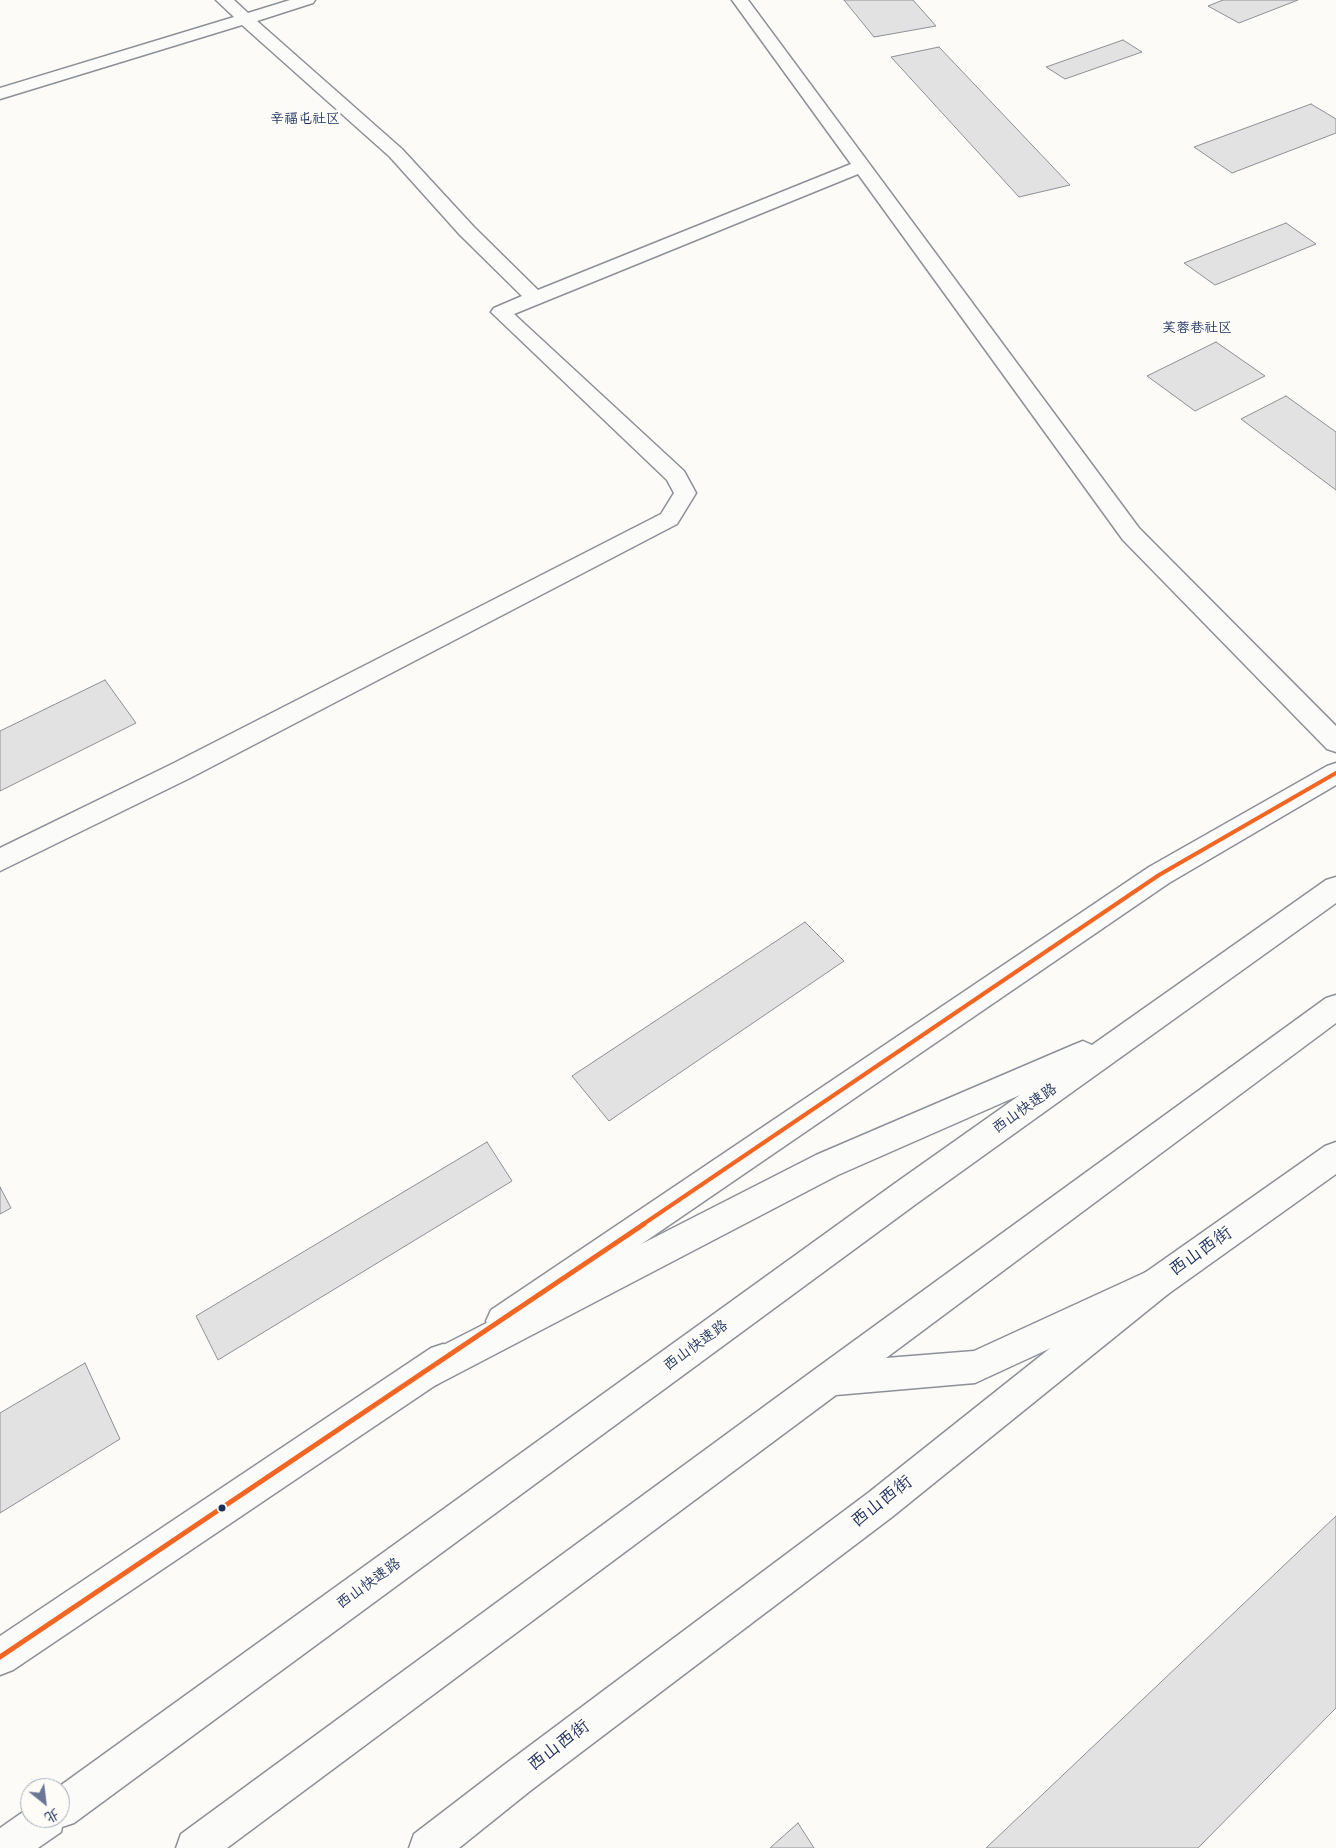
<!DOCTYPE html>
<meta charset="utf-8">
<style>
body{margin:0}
#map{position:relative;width:1336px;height:1848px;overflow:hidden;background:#fcfbf8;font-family:Pangolin,"LXGW WenKai TC",sans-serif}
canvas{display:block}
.north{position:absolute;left:20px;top:1778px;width:50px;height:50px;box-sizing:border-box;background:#fdfcf7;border:1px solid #a3aaba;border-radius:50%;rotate:151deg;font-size:14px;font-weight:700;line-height:20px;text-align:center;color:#1b2f5e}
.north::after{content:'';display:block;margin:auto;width:18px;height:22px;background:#6a7694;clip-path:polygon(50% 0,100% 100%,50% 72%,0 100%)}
</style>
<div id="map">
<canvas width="1336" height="1848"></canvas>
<div class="north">北</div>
</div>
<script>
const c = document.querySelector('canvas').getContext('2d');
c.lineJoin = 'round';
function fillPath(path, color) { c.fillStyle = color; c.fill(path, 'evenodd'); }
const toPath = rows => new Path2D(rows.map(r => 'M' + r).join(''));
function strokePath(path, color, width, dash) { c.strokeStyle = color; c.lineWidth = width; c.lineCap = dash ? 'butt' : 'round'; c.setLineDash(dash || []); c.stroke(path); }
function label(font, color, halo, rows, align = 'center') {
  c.font = font + ' Pangolin,"LXGW WenKai TC",sans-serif'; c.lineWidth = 5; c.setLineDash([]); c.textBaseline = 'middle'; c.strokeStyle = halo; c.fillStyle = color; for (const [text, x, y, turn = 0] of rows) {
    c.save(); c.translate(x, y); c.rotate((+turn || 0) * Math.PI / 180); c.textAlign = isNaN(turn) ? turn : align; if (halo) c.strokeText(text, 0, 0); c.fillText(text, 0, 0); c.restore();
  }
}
const building = toPath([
 [844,0,913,0,936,26,874,37,844,0],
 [1223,0,1298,0,1239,23,1208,6,1223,0],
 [1123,40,1142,52,1065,79,1046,67,1123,40],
 [939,47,1070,185,1019,197,891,57,939,47],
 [1311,104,1336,119,1336,133,1232,173,1194,147,1311,104],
 [1286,223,1316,244,1215,285,1184,263,1286,223],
 [1216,342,1265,376,1195,411,1147,376,1216,342],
 [1286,396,1336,432,1336,490,1241,419,1286,396],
 [105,680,136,723,0,791,0,731,105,680],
 [805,922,844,961,609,1121,572,1076,805,922],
 [487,1142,512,1181,218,1360,196,1316,487,1142],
 [0,1187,11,1208,0,1214,0,1187],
 [85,1363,120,1439,0,1513,0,1413,85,1363],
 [1336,1516,1336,1708,1198,1848,986,1848,1336,1516],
 [798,1823,814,1848,770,1848,798,1823]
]);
const minor = toPath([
 [216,0,234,0,248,13,290,0,315,0,313,3,257,21,402,149,474,227,538,290,851,164,732,0,748,0,1139,528,1336,726,1336,752,1327,749,1123,540,858,174,514,314,684,471,696,493,677,524,190,778,0,871,0,848,172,764,661,514,674,493,667,480,491,312,494,308,522,296,460,235,390,157,242,25,0,99,0,88,234,17,216,0]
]);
const primary = toPath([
 [1336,763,1336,785,1169,883,513,1332,502,1337,491,1332,486,1321,491,1310,1149,867,1327,766,1336,763],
 [1336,1142,1336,1174,1168,1294,892,1517,530,1791,459,1848,409,1848,414,1834,504,1765,868,1493,1146,1272,1325,1146,1336,1142],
 [443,1344,455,1348,459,1360,455,1372,13,1670,0,1675,0,1636,431,1348,443,1344]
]);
const trunk = toPath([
 [1336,877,1336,903,916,1204,74,1823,62,1827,61,1832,38,1848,0,1848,0,1828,30,1807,30,1818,60,1818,60,1788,57,1788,894,1184,1020,1095,838,1175,438,1384,426,1389,414,1384,409,1372,414,1360,816,1155,1073,1045,1083,1041,1092,1045,1326,880,1336,877],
 [1336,995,1336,1023,886,1358,974,1351,1157,1267,1168,1272,1173,1283,1168,1294,975,1383,836,1395,227,1848,176,1848,181,1834,818,1367,1326,998,1336,995]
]);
const bus1Far1 = toPath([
 [642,1225,1159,875,1336,773]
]);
const bus1 = toPath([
 [0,1657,644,1224]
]);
const markers = [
 [222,1508,4.5,"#1b2f5e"]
];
const farNeighbourhoodnames = [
 ["辛福屯社区",305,119],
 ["芙蓉巷社区",1197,328]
];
const streetNames = [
 ["西山快速路",1025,1109,-35],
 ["西山快速路",696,1346,-36],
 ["西山快速路",369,1584,-36]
];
const nearStreetnames = [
 ["西山西街",1201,1252,-35],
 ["西山西街",882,1502,-38],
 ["西山西街",559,1746,-37]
];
fillPath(building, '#e2e2e2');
strokePath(building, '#8c9097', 1);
strokePath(minor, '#8c9097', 3);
strokePath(primary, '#8c9097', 3);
strokePath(trunk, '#8c9097', 3);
fillPath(minor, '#fbfbf9');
fillPath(primary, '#fbfbf9');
fillPath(trunk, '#fbfbf9');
strokePath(bus1Far1, '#f26522', 4);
strokePath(bus1, '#f26522', 5);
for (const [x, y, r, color] of markers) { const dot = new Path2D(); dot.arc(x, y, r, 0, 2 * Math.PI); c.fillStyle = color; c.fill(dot); strokePath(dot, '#fdfcf7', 2); }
label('14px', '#1b2f5e', '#fdfcf7', farNeighbourhoodnames);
label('15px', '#1b2f5e', '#fdfcf7', streetNames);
label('18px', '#1b2f5e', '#fdfcf7', nearStreetnames);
</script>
